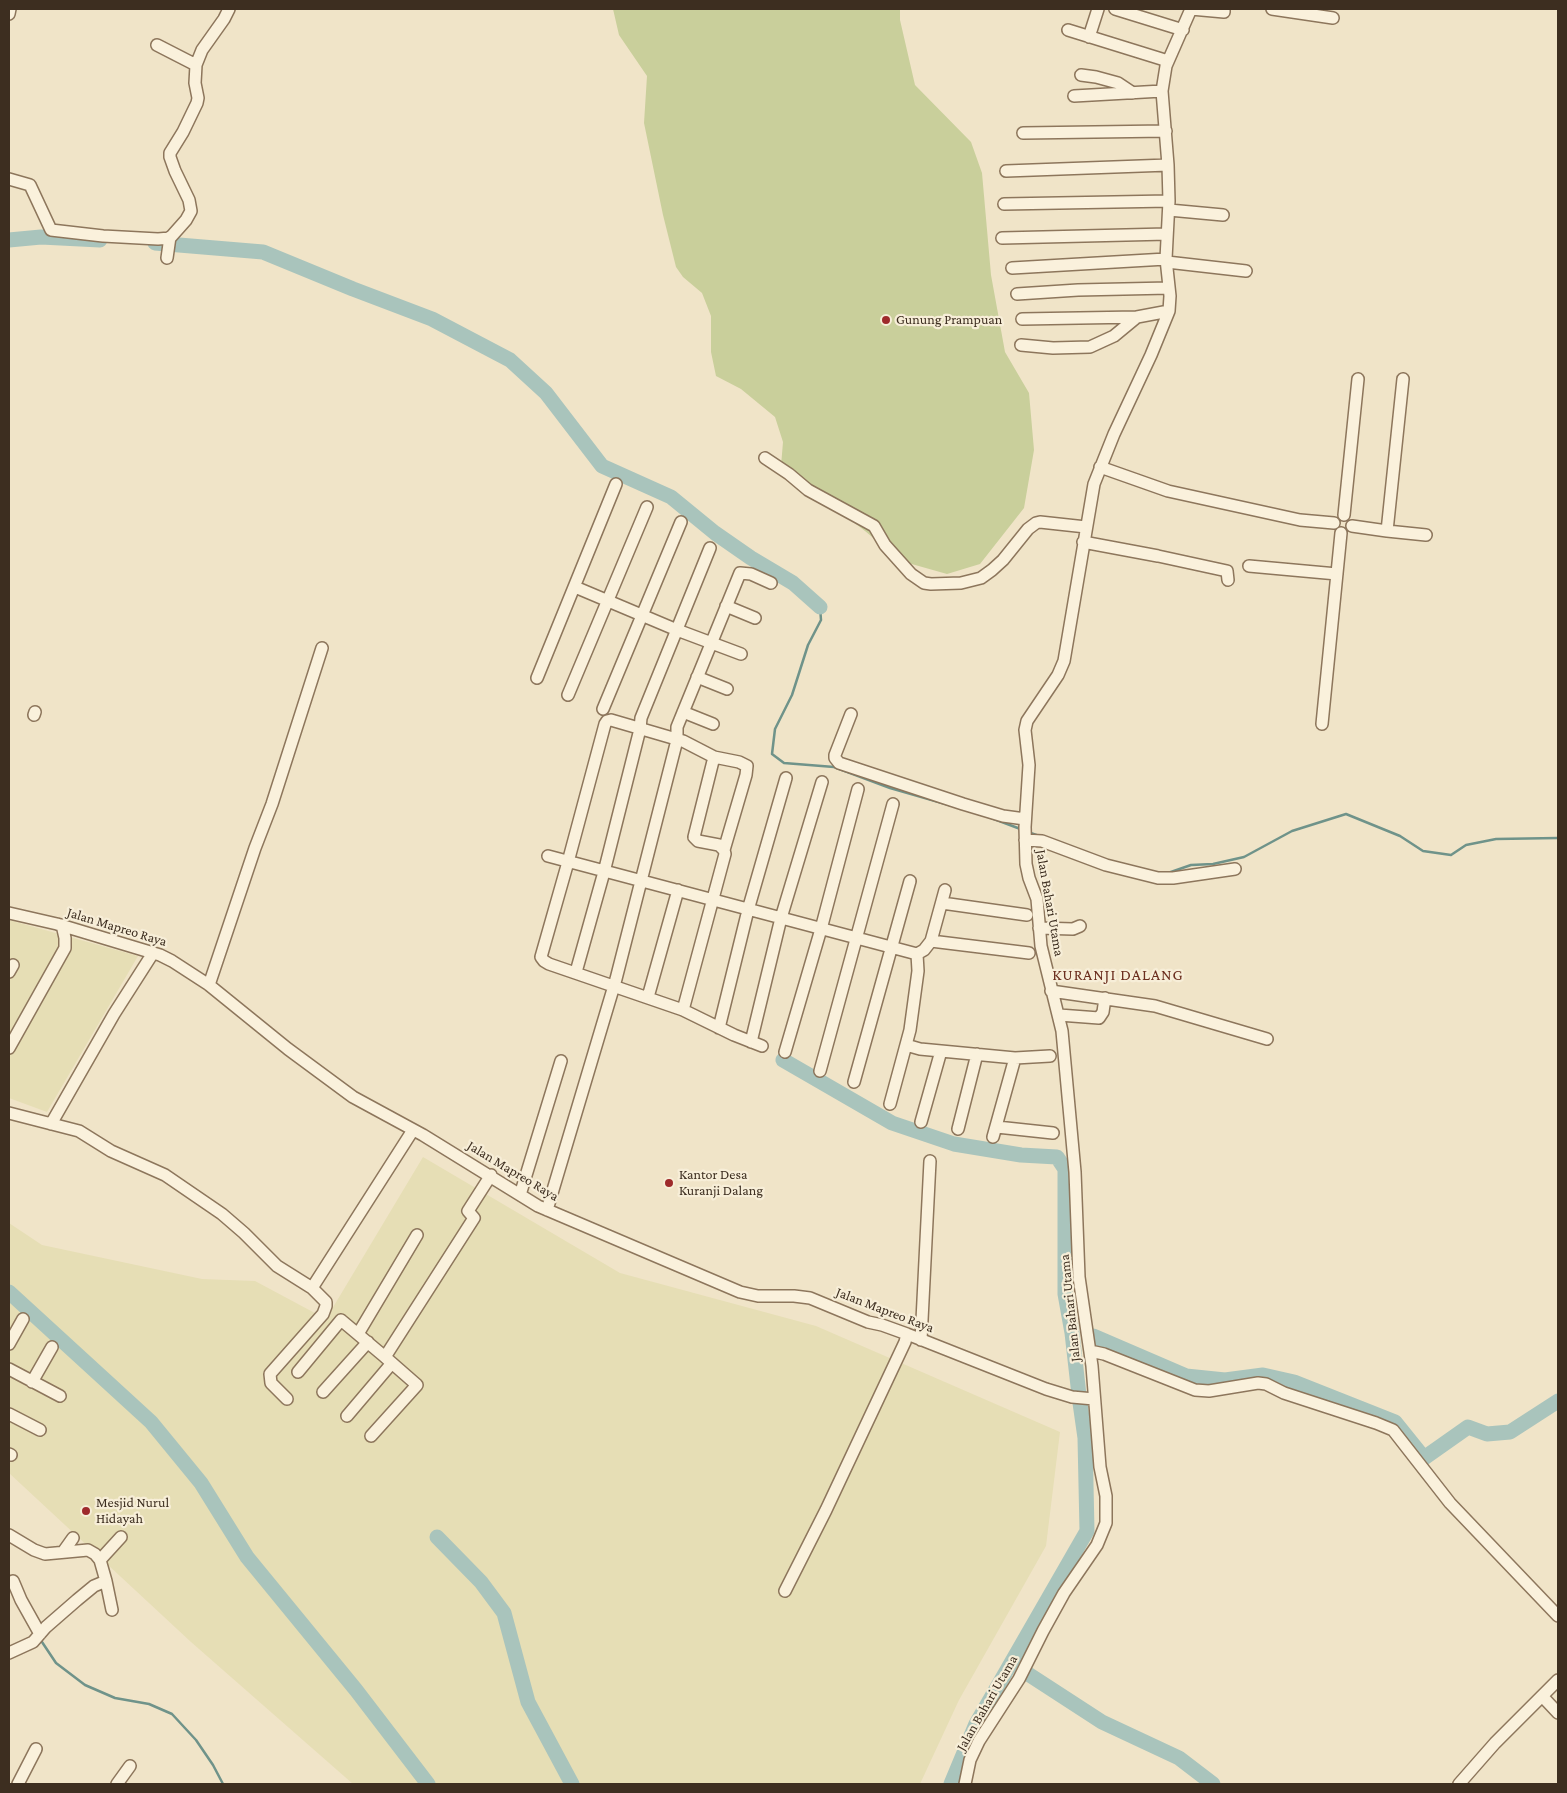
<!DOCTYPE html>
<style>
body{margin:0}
#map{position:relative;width:1567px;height:1793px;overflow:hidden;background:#f0e4c8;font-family:"Crimson Pro",serif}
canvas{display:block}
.frame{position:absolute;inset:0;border:10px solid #3d2e20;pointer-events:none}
</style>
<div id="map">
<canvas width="1567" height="1793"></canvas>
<div class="frame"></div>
</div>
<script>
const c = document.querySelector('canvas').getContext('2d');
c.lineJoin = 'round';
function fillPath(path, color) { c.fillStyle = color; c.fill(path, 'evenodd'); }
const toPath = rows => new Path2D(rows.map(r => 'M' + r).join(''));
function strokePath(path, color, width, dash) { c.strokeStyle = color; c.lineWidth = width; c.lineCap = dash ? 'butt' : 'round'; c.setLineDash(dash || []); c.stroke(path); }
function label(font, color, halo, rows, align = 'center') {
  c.font = font + ' "Crimson Pro",serif'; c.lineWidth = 4.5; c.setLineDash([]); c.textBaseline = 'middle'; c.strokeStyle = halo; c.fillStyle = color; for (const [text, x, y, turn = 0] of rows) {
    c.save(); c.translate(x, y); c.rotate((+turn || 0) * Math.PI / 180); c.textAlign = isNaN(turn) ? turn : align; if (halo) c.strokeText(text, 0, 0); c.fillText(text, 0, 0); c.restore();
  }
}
const farmland = toPath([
 [9,920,138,956,47,1112,9,1098],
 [423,1157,620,1273,816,1326,1060,1432,1046,1546,959,1700,920,1784,353,1784,191,1642,9,1473,9,1223,42,1245,202,1279,255,1281,326,1319]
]);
const green = toPath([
 [613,9,900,9,900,20,915,85,971,142,982,173,991,275,1005,352,1029,393,1034,450,1024,508,980,564,947,574,901,561,865,531,781,466,783,442,775,417,741,389,716,376,711,352,711,316,702,293,683,277,676,267,663,215,644,123,647,76,619,35]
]);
const stream = toPath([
 [820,607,821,620,808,645,792,695,775,729,772,754,784,763,834,767,890,788,949,805],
 [986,816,1023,830],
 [1028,832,1039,836],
 [1168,873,1191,865,1213,864,1244,857,1292,831,1346,814,1400,836,1423,851,1451,855,1466,845,1496,839,1558,838],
 [40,1639,56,1663,85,1685,115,1698,149,1704,172,1714,196,1740,213,1765,223,1784]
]);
const river = toPath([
 [9,240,41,237,100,240],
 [155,243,263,252,353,289,432,319,510,360,546,393,602,466,671,497,715,533,751,558,793,583,820,607],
 [783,1060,892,1123,954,1144,1021,1155,1057,1157,1065,1169,1065,1294,1072,1333,1079,1395],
 [9,1292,151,1422,201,1483,247,1557,356,1690,428,1784],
 [1093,1336,1186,1376,1225,1380,1263,1375,1294,1382,1395,1422,1424,1458,1468,1427,1487,1434,1510,1432,1558,1401],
 [437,1537,481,1582,504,1613,528,1702,572,1784],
 [1025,1672,1102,1722,1179,1758,1213,1784],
 [951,1784,976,1724,1087,1531,1085,1438,1080,1403]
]);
const minor = toPath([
 [1115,9,1183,30],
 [1191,9,1224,12,1224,9],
 [1272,9,1333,18],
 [9,14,10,9],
 [1068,30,1168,61],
 [1089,37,1098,9],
 [157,45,196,65],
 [1081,75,1096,77,1118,83,1133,93],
 [1074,96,1162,91],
 [1023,133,1166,131],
 [1006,171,1168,165],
 [9,179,30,185,51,230,103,236,158,239,170,238,186,220,191,211,189,200,175,171,170,157,170,153,183,132,197,103,198,98,195,83,196,65,202,50,224,19,229,9],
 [1004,204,1169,201],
 [1169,210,1223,215],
 [1002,238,1167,234],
 [167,258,170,237],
 [1167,262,1246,271],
 [1012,268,1166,259],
 [1017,294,1078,290,1169,288],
 [1022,319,1137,317],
 [1021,345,1053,348,1090,347,1114,336,1137,317,1169,311],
 [765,458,789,474,808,490,874,526,885,545,911,574,924,583,931,584,961,583,981,578,992,570,1003,560,1028,529,1036,523,1040,522,1086,527],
 [1100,467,1168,491,1300,520,1334,523],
 [1344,515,1358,379],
 [1352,526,1387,531,1403,379],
 [1387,531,1426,535],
 [1083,542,1158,556,1227,571,1228,580],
 [1249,566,1337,574],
 [575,587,677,630,741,654],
 [726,606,755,618],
 [697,677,727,689],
 [537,678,616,484],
 [568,695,647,507],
 [603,709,681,522],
 [683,712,713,724],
 [851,714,835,755,835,758,839,763,963,804,1003,816,1025,819],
 [34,715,35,712],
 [1322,724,1341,533],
 [1025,840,1042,841,1106,865,1158,878,1173,878,1235,869],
 [724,850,746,775,747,766,739,762,714,757,683,741,611,720,607,721,605,724,568,862,541,957,544,961,549,964,683,1010,734,1035,762,1046],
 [548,856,917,954,918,971,910,1030,890,1104],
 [942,903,1027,915],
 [9,913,57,924,160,955,172,961,209,985,288,1049,353,1097,423,1135,538,1206,740,1292,758,1296,794,1296,810,1298,868,1322,882,1325,907,1334,1046,1389,1072,1397,1094,1399],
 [1039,928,1073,929,1080,926],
 [931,941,1029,953],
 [917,954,924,950,931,941,945,890],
 [9,972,13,965],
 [576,972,604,872,640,729,641,718,710,548],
 [209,985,255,848,272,804,322,648],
 [1051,991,1155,1006,1267,1039],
 [648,997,678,890],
 [683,1010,725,854,724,850,719,845,698,841,694,837,714,757],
 [1059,1015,1099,1018,1103,1012,1105,998],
 [719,1028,748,910,786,778],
 [751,1042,781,918,822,782],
 [906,1045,920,1049,1015,1058,1050,1056],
 [9,1048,65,948,65,938,62,925],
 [785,1052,821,929,858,789],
 [820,1071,893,804],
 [854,1082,910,881],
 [9,1113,79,1131,111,1151,165,1175,222,1214,244,1233,277,1266,312,1288,326,1302,326,1306,323,1314,270,1374,271,1383,287,1399],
 [921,1122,941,1051],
 [51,1124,114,1014,153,953],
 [997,1127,1053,1133],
 [958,1129,977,1054],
 [993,1137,1015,1058],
 [520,1195,561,1061],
 [547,1210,616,979,677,740,677,727,740,573,751,574,771,583],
 [312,1288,413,1130],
 [358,1334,417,1235],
 [921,1340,930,1161],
 [9,1344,23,1319],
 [1090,1351,1104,1354,1195,1390,1209,1391,1258,1383,1266,1384,1284,1393,1376,1423,1393,1430,1450,1503,1558,1616],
 [9,1369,60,1396],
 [298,1372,341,1320,385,1357,474,1218,468,1211,491,1175],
 [32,1382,52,1347],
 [323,1392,368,1342],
 [9,1414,40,1430],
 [347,1416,392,1363],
 [371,1436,417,1385,385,1357],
 [9,1454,11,1455],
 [9,1535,34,1550,45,1554,88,1550,95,1554,100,1560,106,1581,94,1586,77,1600,46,1627,33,1642,9,1653],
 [63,1552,73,1538],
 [100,1560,121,1537],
 [13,1581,21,1600,40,1634],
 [106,1581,112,1610],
 [785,1591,826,1510,905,1342,907,1334],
 [1542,1696,1558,1713],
 [18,1784,36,1749],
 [117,1784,130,1766],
 [965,1784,970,1760,979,1741,1019,1679,1043,1631,1064,1593,1097,1545,1106,1523,1106,1496,1100,1467,1092,1366,1079,1277,1075,1172,1062,1031,1041,946,1037,899,1029,878,1026,864,1025,827,1029,765,1025,730,1027,721,1058,675,1064,661,1094,484,1114,434,1151,355,1169,311,1170,296,1166,259,1169,201,1168,165,1162,91,1166,66,1191,9],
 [1459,1784,1495,1743,1558,1680]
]);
const markers = [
 [886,320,5,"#9e2a2b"],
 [669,1183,5,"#9e2a2b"],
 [86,1511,5,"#9e2a2b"]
];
const poiNames = [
 ["Gunung Prampuan",896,320],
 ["Kantor Desa",679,1175],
 ["Kuranji Dalang",679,1191],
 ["Mesjid Nurul",96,1503],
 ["Hidayah",96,1519]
];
const streetNames = [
 ["Jalan Bahari Utama",1050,903,80],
 ["Jalan Mapreo Raya",117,927,17],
 ["Jalan Mapreo Raya",513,1171,31],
 ["Jalan Bahari Utama",1070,1308,-96],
 ["Jalan Mapreo Raya",885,1310,21],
 ["Jalan Bahari Utama",987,1703,-60]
];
const quarterNames = [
 ["KURANJI DALANG",1118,975]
];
fillPath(farmland, '#e6deb5');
fillPath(green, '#c9cf9b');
strokePath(stream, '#6f938a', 2.5);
strokePath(river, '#a9c4bc', 15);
strokePath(minor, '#8d765c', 14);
strokePath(minor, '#faf1dc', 11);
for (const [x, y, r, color] of markers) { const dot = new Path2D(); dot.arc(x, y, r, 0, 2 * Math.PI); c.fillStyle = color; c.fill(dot); strokePath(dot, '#f7eed8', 2); }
label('14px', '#3d2e20', '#f7eed8', poiNames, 'left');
label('14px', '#3d2e20', '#f7eed8', streetNames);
c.letterSpacing = '1px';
label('16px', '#6b2e1e', '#f7eed8', quarterNames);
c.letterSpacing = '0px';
</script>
